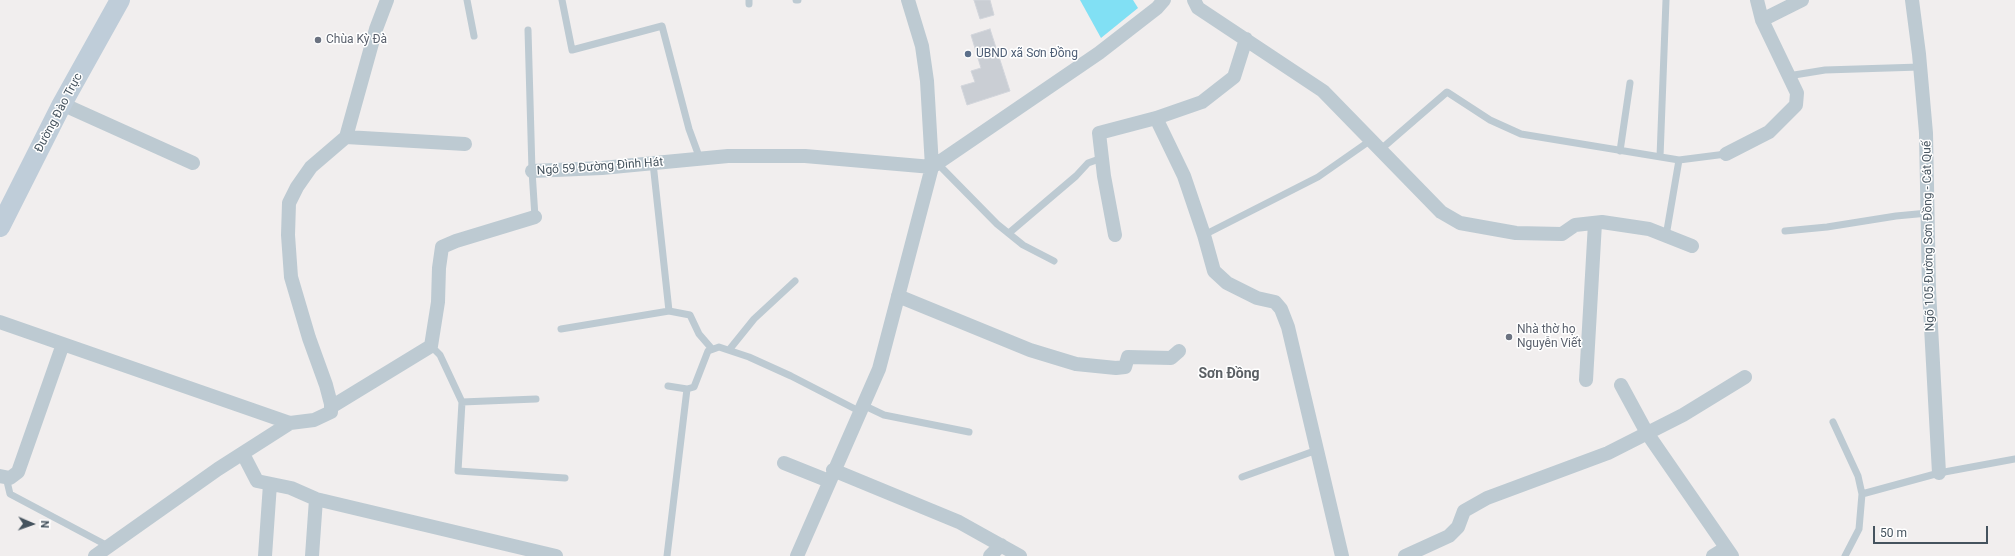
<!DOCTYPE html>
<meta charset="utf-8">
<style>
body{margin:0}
#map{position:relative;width:2015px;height:556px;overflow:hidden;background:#f1eeee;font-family:Roboto,sans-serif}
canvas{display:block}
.north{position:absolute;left:12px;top:504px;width:40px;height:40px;-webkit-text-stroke:3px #fff;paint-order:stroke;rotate:92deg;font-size:11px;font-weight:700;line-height:16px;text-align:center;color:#45535e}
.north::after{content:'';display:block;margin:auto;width:14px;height:18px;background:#45535e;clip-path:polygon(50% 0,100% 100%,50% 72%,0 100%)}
.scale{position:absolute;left:1873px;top:526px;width:115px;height:18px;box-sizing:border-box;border:2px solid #45535e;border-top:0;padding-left:5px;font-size:12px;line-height:14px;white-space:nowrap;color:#45535e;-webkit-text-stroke:3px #fff;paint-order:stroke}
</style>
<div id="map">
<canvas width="2015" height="556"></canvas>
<div class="north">N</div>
<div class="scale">50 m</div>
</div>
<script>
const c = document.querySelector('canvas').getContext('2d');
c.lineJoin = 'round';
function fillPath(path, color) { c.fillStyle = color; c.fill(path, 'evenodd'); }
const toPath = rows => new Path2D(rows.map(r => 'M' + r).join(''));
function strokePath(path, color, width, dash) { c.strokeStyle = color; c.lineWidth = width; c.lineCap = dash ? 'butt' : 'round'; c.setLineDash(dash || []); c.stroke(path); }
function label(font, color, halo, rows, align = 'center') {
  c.font = font + ' Roboto,sans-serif'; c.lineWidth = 3; c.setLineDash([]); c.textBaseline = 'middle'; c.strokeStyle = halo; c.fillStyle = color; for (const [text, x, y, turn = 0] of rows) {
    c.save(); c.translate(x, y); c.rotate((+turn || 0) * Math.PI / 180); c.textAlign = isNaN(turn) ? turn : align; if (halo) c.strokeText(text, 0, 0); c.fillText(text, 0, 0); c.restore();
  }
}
const water = toPath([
 [1080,0,1133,0,1138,8,1101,38]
]);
const building = toPath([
 [974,0,990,0,994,15,980,19,974,0],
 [990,29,1010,91,967,105,961,86,975,82,971,71,981,68,971,35,990,29]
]);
const lane = toPath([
 [467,0,474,36],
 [562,0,572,50,662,26,689,129,700,159],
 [749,0,749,4],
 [796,0,798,0],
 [528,30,532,171,535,217],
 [1788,76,1825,70,1920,67],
 [1380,150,1447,92,1490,120,1521,134,1679,160,1726,154],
 [1620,151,1630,83],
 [1660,157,1666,0],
 [653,163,669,311],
 [937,163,997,224,1023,245,1054,261],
 [1785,231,1827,227,1896,216,1928,213],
 [1009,233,1076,176,1088,163,1102,158],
 [1204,235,1318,177,1371,140],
 [1666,236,1679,160],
 [561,329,669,311,690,315,699,334,712,349],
 [431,346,440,355,462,402,458,471,565,478],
 [729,350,754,319,795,281],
 [668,386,687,389,694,387,708,351,719,347,749,357,791,376,859,411],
 [462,402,536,399],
 [863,405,884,415,969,432],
 [1833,422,1858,476,1862,494,1859,529,1845,556],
 [6,477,10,494,108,546],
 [1242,477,1317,450],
 [1862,494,1939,473,2015,459],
 [667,556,687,389]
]);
const street = toPath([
 [1194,0,1198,8,1323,91,1441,212,1460,223,1516,233,1562,234,1575,225,1602,222,1649,229,1692,246],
 [1912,0,1919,54,1926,133,1929,290,1939,473],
 [1762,20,1802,0],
 [62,104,193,163],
 [1156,118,1184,176,1204,235,1214,271,1227,283,1257,298,1275,302,1281,309,1288,327,1342,556],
 [346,137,465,144],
 [1726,154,1769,132,1796,105,1797,93,1762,20,1757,0],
 [932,167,1099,53,1157,8,1164,0],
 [532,171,602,168,728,156,805,156,932,167],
 [1115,235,1104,176,1099,133,1156,118,1202,102,1234,77,1246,39],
 [898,296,1030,350,1076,364,1116,368,1125,367,1128,357,1171,358,1179,351],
 [0,322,290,423],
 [1586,380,1595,223],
 [1621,385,1647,433,1732,556],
 [331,407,431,346,438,302,439,268,442,247,456,241,535,217],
 [243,454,257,481,291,488,316,499,556,556],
 [784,463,829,481],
 [833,470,959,522,1020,556],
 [0,476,10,478,18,472,63,344],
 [95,556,218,469,290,423,314,420,331,412,331,404,326,385,309,338,291,277,288,235,289,203,297,187,311,167,346,137,376,29,387,0],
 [265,556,270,484],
 [312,556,316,499],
 [797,556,879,369,932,167,927,81,922,46,908,0],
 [990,556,1001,545],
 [1405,556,1449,536,1458,527,1464,511,1487,498,1608,453,1683,415,1745,377],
 [1713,556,1726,548]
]);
const secondary = toPath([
 [0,227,62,104,120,0]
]);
const markers = [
 [318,40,4,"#6b7280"],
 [968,54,4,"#5c6f8a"],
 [1509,337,4,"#6b7280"]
];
const worshipNames = [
 ["Chùa Kỳ Đà",326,40],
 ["Nhà thờ họ",1517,330],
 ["Nguyễn Viết",1517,344]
];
const serviceNames = [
 ["UBND xã Sơn Đồng",976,54]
];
const streetNames = [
 ["Đường Đào Trực",59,113,-62],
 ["Ngõ 59 Đường Đình Hát",600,167,-4],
 ["Ngõ 105 Đường Sơn Đồng - Cát Quế",1929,236,-91]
];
const quarterNames = [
 ["Sơn Đồng",1229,374]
];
fillPath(water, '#81e0f4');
fillPath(building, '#caced4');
strokePath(building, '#d2d5db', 1);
strokePath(lane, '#bdcad2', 7);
strokePath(street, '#bdcad2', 14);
strokePath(secondary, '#bfcdd9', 20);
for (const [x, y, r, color] of markers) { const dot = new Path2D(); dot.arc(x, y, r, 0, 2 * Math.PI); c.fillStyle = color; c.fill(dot); strokePath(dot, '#fff', 1.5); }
label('12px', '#5b616d', '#fff', worshipNames, 'left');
label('12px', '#4e5e75', '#fff', serviceNames, 'left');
label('12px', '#45535e', '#fff', streetNames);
label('bold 14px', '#5a5f64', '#fff', quarterNames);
</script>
